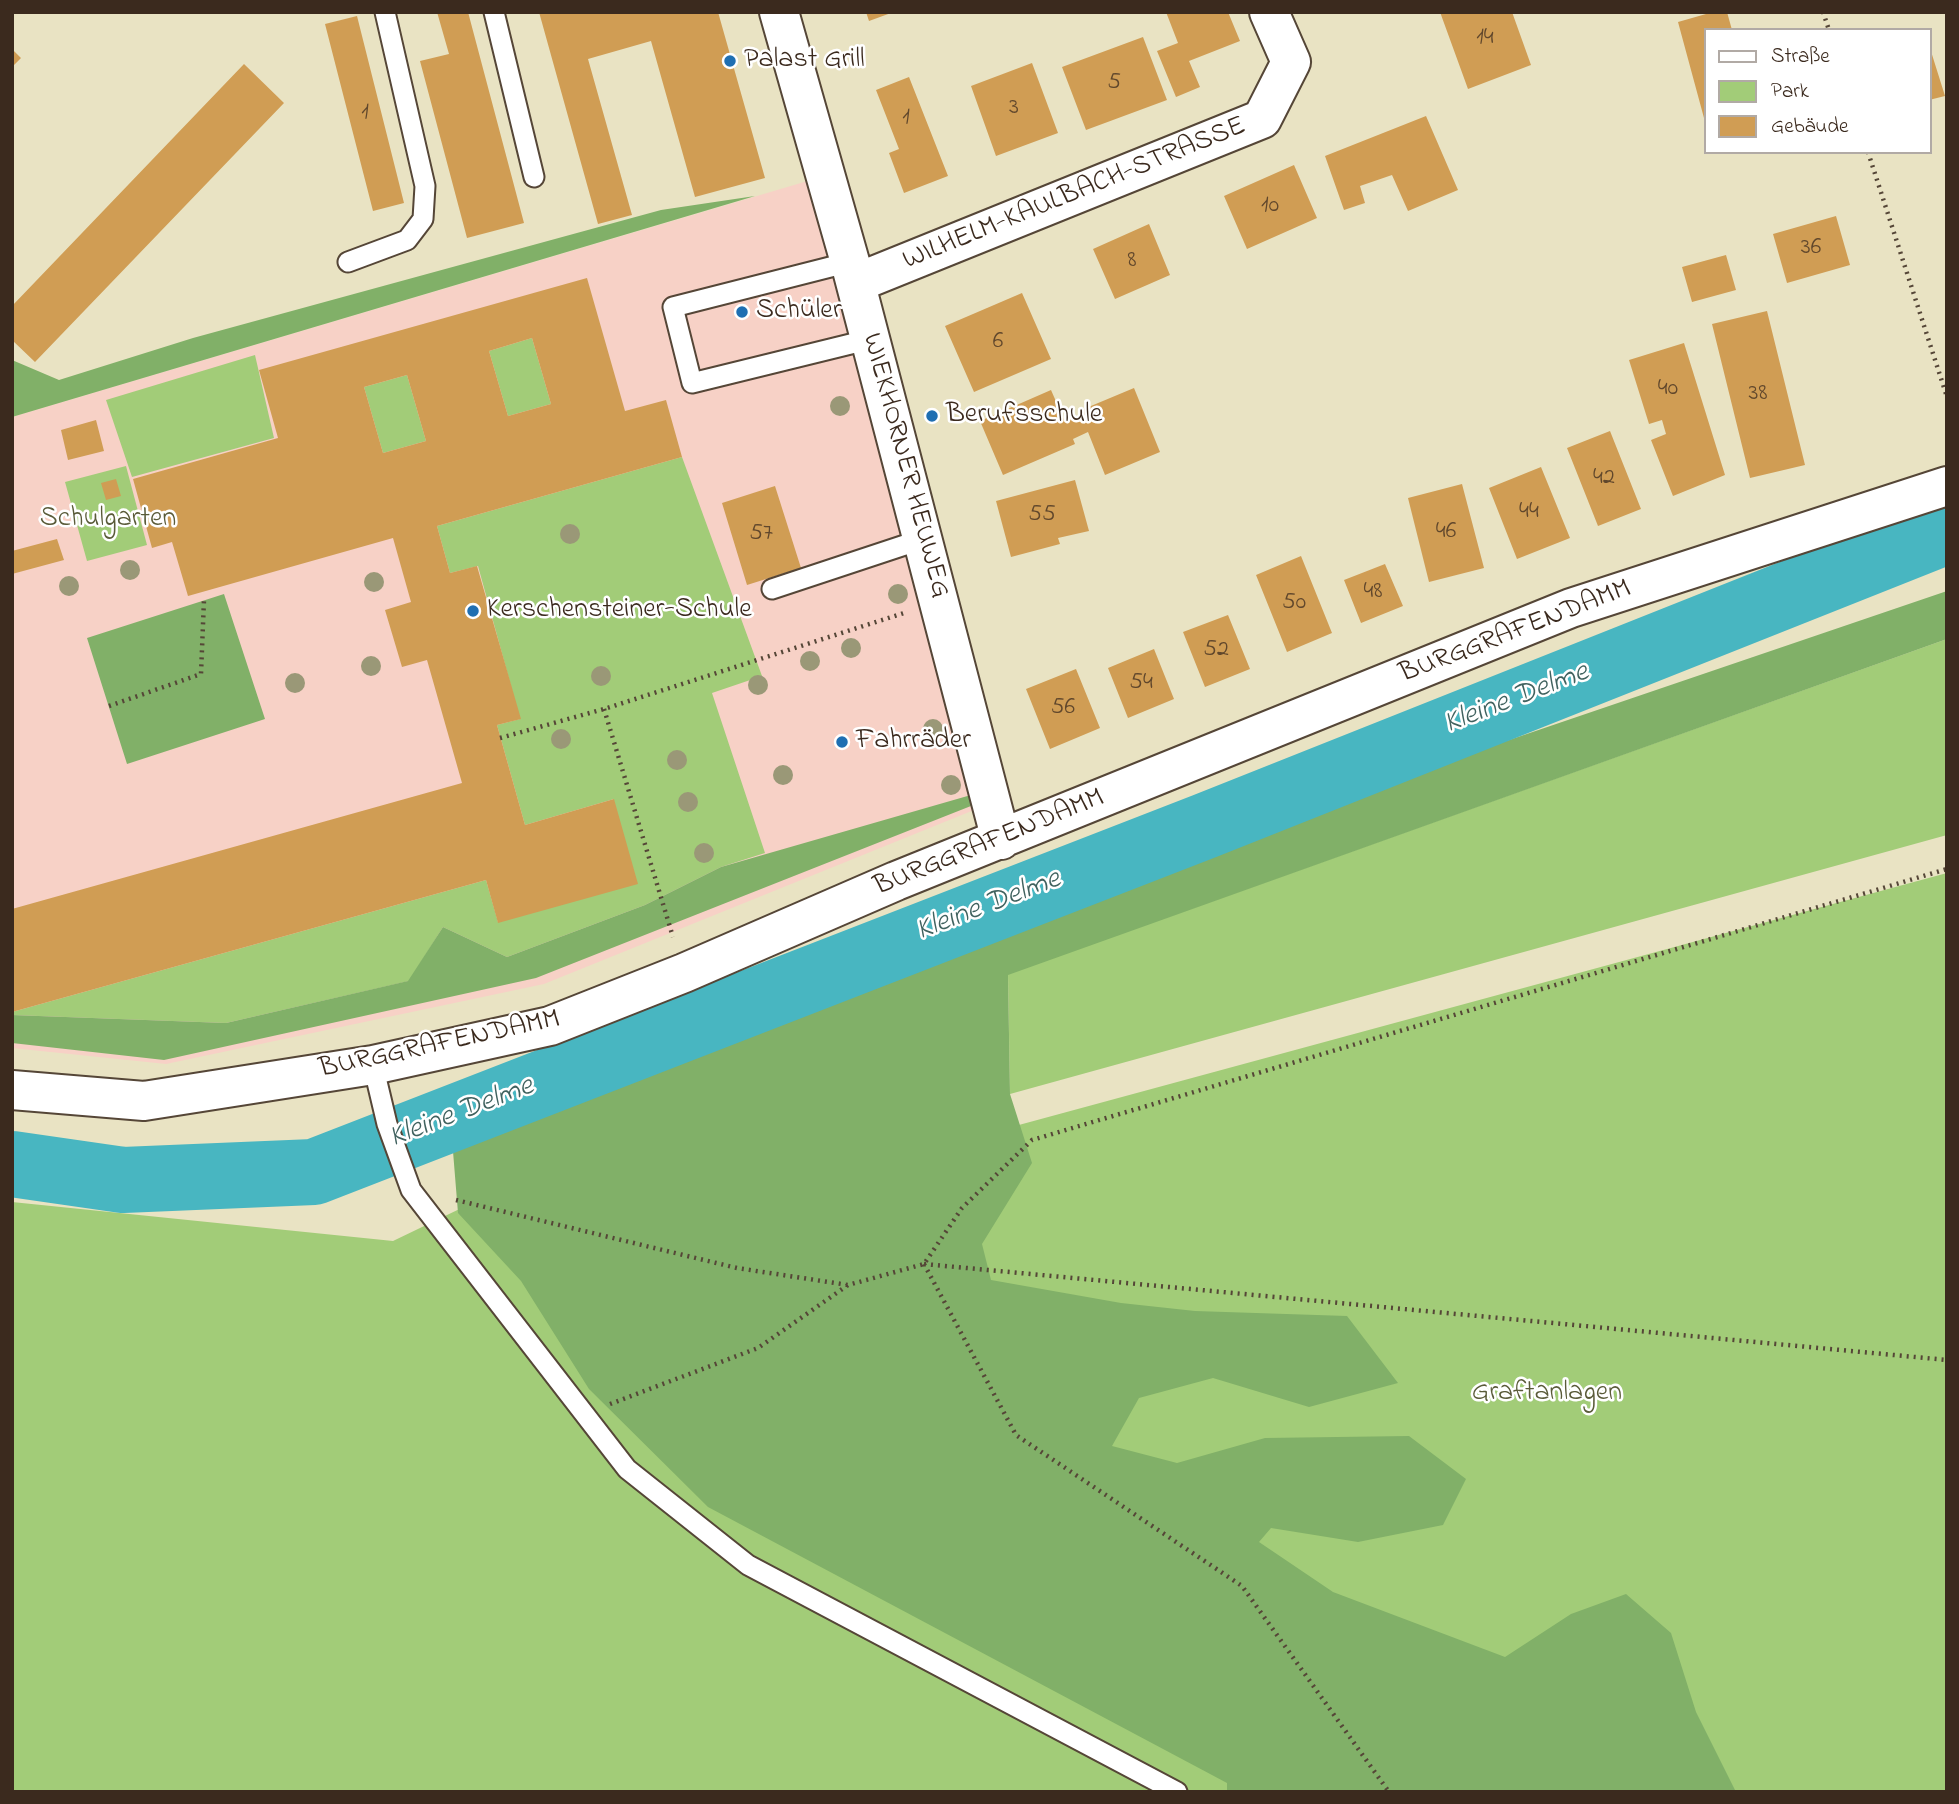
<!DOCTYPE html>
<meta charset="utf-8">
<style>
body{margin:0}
#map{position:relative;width:1959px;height:1804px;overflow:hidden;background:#e9e3c3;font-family:"Indie Flower",sans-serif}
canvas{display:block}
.frame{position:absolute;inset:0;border:14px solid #3b2a1e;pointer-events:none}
.legend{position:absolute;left:1704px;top:28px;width:228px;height:126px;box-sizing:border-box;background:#fff;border:2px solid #b1aaa5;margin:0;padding:9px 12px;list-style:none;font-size:21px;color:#3b2a1e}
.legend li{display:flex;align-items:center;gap:14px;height:35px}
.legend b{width:35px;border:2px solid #b1aaa5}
</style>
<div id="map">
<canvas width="1959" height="1804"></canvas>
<div class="frame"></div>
<ul class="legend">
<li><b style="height:9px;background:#fff"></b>Straße</li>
<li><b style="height:19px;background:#a2cc78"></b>Park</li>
<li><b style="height:19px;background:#d09d54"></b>Gebäude</li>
</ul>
</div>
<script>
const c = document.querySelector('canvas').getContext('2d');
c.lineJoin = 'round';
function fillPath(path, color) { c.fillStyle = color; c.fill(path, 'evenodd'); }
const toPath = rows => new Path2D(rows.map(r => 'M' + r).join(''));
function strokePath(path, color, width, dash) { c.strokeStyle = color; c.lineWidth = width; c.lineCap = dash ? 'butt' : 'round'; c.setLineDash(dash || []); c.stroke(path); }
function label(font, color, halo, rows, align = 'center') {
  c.font = font + ' "Indie Flower",sans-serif'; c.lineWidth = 5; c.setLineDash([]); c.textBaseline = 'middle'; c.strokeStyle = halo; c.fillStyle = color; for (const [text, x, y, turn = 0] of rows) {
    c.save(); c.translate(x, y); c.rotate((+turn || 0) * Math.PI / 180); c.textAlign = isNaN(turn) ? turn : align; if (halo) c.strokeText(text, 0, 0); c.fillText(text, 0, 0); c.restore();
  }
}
const built = toPath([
 [821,177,984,806,544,984,166,1064,12,1048,12,417]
]);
const green = toPath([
 [532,338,551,404,508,416,489,351],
 [255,355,274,438,132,477,106,400],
 [407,375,426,441,383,453,364,387],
 [682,457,762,676,712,693,765,853,721,867,645,905,507,957,443,927,409,981,226,1023,12,1015,12,1012,486,880,498,922,614,799,525,825,497,725,520,719,478,566,450,573,437,526],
 [126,466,147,545,87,561,65,482],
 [1947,639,1947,835,1010,1094,1008,974],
 [1947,873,1947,1792,12,1792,12,1202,393,1241,977,960,982,1135]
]);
const forest = toPath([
 [755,196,12,417,12,360,59,380,193,338,661,210],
 [1947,591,1947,639,1008,975,1010,1094,1032,1163,982,1244,991,1280,1121,1303,1195,1311,1347,1316,1398,1383,1309,1407,1213,1378,1139,1398,1112,1446,1177,1463,1265,1438,1409,1436,1466,1479,1443,1525,1358,1542,1271,1528,1259,1542,1333,1592,1505,1657,1571,1614,1626,1594,1671,1633,1696,1712,1736,1792,1227,1792,1227,1783,708,1507,589,1389,521,1281,458,1213,452,1139,775,1012,986,918],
 [224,594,265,719,127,764,87,638],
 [971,795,976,804,536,978,164,1060,12,1043,12,1015,226,1023,408,981,443,927,507,957,645,905,721,867]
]);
const river = toPath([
 [12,1164,123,1180,314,1172,1205,826,1947,531]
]);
const building = toPath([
 [437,12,468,12,524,223,467,238,420,61,449,54],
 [539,12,718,12,765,178,695,197,651,41,588,59,632,215,598,224],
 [866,12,891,12,891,13,869,21],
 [1166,12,1228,12,1240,41,1189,61,1200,87,1176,97,1157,51,1178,43],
 [1440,12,1512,12,1531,65,1468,89],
 [1713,12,1727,12,1732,30,1705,30,1704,118,1678,22],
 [357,16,404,203,373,211,325,24],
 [1143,37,1167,100,1086,130,1062,67],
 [1929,45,1945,96,1929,100],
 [12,49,21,58,12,67],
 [1032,63,1058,133,996,156,971,86],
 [244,64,284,103,35,362,12,340,12,306],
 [909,77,948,176,904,193,889,153,899,149,876,90],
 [1426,116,1458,190,1408,211,1392,175,1360,186,1365,203,1344,210,1325,156],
 [1294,165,1317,218,1247,249,1224,196],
 [1836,216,1850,265,1787,283,1773,234],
 [1149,224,1170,275,1115,299,1093,249],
 [1726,255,1736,290,1692,302,1682,267],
 [587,278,625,411,666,400,682,457,437,526,450,573,477,566,521,719,497,725,525,825,614,799,638,884,498,923,486,880,12,1012,12,909,462,783,427,660,402,667,385,610,411,602,393,538,188,596,172,542,152,548,133,479,278,438,259,370],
 [532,338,551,404,508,416,489,351],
 [407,375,426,441,383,453,364,387],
 [1022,293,1051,359,974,392,945,326],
 [1767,311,1805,465,1750,478,1712,324],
 [1684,343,1725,475,1673,496,1651,440,1666,434,1662,420,1649,424,1629,360],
 [1134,388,1160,452,1105,475,1088,432,1073,439,1075,444,1003,475,980,421,1051,390,1065,422,1081,415,1079,411],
 [96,420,104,451,68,460,61,430],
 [1610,431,1641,509,1598,526,1567,448],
 [1541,467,1570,538,1517,559,1489,488],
 [116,479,121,496,106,500,101,483],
 [1075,480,1089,531,1058,538,1060,544,1011,557,996,501],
 [1462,484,1484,568,1429,582,1408,498],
 [775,486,801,568,747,585,722,503],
 [57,539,64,560,12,574,12,551],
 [1301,556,1332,633,1287,652,1256,575],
 [1385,564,1403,606,1361,623,1344,580],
 [1228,615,1250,669,1205,687,1183,632],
 [1154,649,1174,699,1128,718,1108,668],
 [1076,669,1100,728,1050,749,1026,689]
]);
const path = toPath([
 [1823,12,1829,30],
 [1868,152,1947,397],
 [109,706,201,674,204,600],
 [604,709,673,937],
 [500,738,604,709,904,613],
 [456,1200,737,1268,848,1285],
 [924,1264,1947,1360],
 [924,1264,1016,1435,1242,1586,1389,1792],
 [610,1404,758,1348,848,1285,924,1264,962,1208,1032,1140,1947,869]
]);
const service = toPath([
 [494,12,534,177],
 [348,262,407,240,423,219,425,186,385,12],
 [850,262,673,307,692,383,871,339],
 [772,589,923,539],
 [373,1065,387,1124,411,1190,627,1469,748,1565,1177,1792]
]);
const minor = toPath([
 [779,12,850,262,1001,840],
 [856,283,1262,119,1291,62,1269,12],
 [12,1090,144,1101,373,1065,550,1026,684,973,896,881,1571,608,1947,486]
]);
const trees = [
 [840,406],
 [570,534],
 [130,570],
 [374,582],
 [69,586],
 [898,594],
 [851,648],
 [810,661],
 [371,666],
 [601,676],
 [295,683],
 [758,685],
 [933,729],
 [561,739],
 [677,760],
 [783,775],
 [951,785],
 [688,802],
 [704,853]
];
const markers = [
 [730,61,7,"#1f6fb2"],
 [742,312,7,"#1f6fb2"],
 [932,416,7,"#1f6fb2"],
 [473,611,7,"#1f6fb2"],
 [842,742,7,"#1f6fb2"]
];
const numberNames = [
 ["14",1485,39],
 ["5",1114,84],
 ["3",1014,109],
 ["1",365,114],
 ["1",906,119],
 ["10",1270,207],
 ["36",1811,249],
 ["8",1132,262],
 ["6",998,343],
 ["40",1668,390],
 ["38",1758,395],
 ["42",1604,479],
 ["44",1529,513],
 ["55",1042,516],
 ["46",1446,533],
 ["57",761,535],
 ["48",1373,593],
 ["50",1294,604],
 ["52",1216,651],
 ["54",1141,684],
 ["56",1063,709]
];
const poiNames = [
 ["Palast Grill",744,61],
 ["Schüler",756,312],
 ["Berufsschule",946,416],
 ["Kerschensteiner-Schule",487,611],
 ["Fahrräder",856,742]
];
const streetNames = [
 ["WILHELM-KAULBACH-STRASSE",1075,195,-22],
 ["WIEKHORNER HEUWEG",904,466,75],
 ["BURGGRAFENDAMM",1516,633,-21],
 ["BURGGRAFENDAMM",990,844,-22],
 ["BURGGRAFENDAMM",440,1046,-12]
];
const parkNames = [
 ["Schulgarten",108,520],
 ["Graftanlagen",1547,1394]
];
const waterNames = [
 ["Kleine Delme",1517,700,-21],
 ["Kleine Delme",989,907,-21],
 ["Kleine Delme",462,1114,-21]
];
fillPath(built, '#f7d1c6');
fillPath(green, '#a2cc78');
fillPath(forest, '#81b068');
strokePath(river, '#48b6c1', 66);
fillPath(building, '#d09d54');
strokePath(service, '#554637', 23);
strokePath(minor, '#554637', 42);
strokePath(path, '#554637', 4.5, [2, 5]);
strokePath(service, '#fff', 19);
strokePath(minor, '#fff', 38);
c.fillStyle = '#9a9877';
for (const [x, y] of trees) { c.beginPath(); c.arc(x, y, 10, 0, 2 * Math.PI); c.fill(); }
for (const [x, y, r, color] of markers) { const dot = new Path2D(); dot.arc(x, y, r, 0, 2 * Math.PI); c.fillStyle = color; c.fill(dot); strokePath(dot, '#fff', 2.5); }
label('24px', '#60472c', null, numberNames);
label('28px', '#3b2a1e', '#fff', poiNames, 'left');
label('28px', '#3b2a1e', '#fff', streetNames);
label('28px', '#5a5b39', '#fff', parkNames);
label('italic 30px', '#40625f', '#fff', waterNames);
</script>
